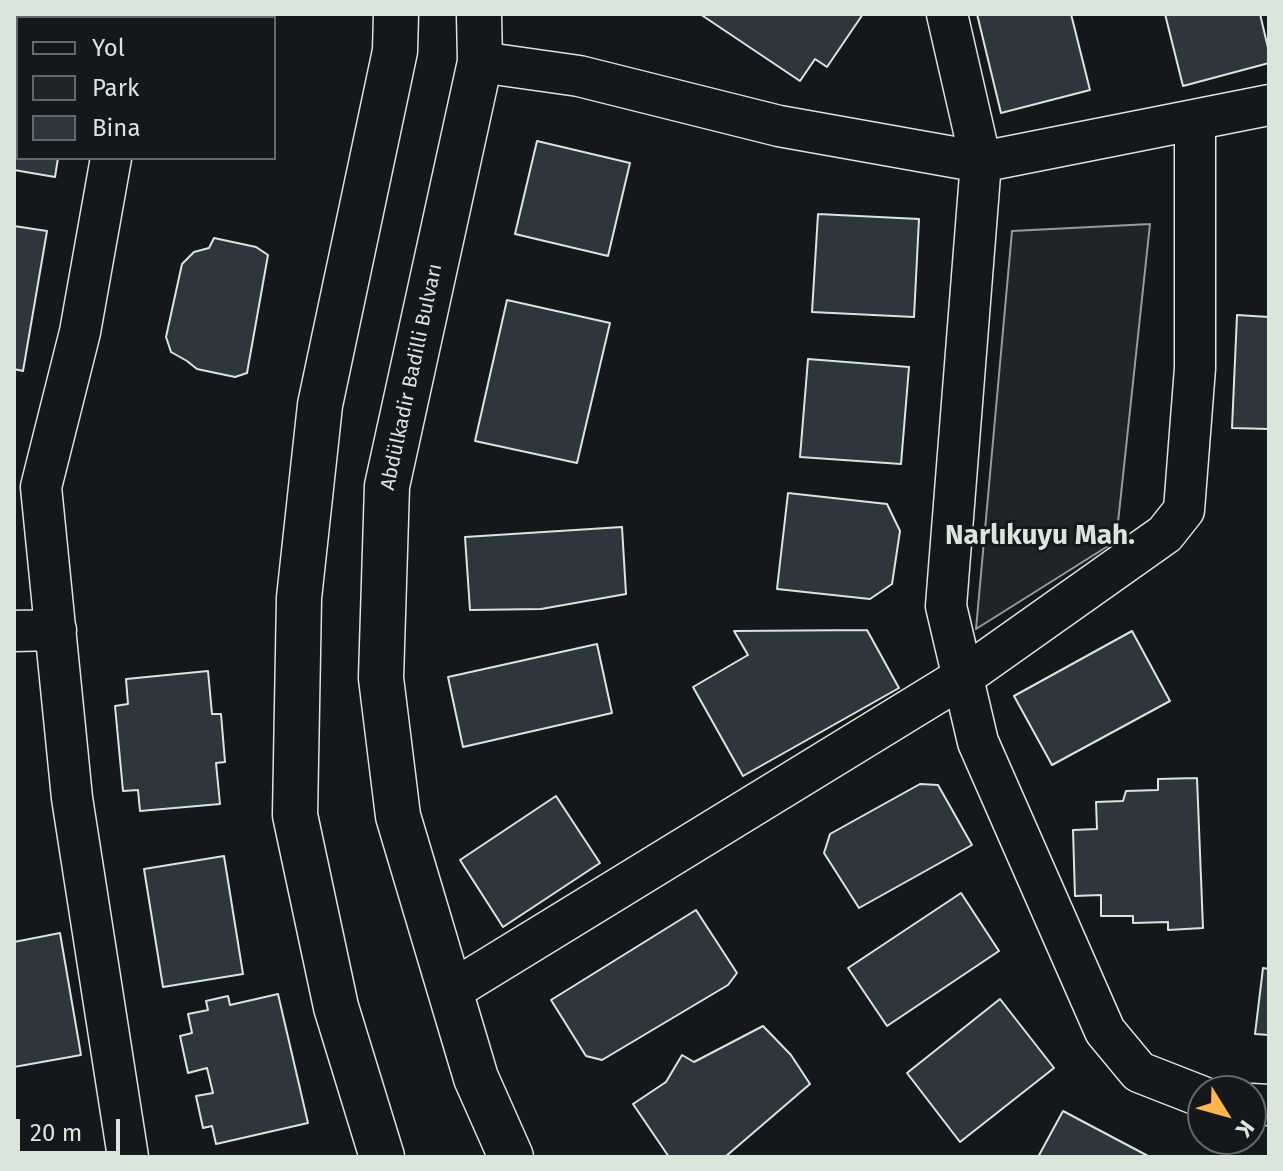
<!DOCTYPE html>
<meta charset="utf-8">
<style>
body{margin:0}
#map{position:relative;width:1283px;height:1171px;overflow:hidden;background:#14181c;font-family:"Fira Sans",sans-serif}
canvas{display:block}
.frame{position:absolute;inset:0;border:16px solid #d8e6dc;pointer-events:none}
.legend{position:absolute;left:16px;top:16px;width:260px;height:144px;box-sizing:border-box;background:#14181c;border:2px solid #626a69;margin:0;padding:10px 14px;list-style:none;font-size:24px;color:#d8e6dc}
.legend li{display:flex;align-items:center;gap:16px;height:40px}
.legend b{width:40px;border:2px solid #626a69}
.north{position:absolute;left:1187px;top:1075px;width:80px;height:80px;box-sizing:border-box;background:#14181c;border:2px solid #626a69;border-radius:50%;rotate:127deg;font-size:22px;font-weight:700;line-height:32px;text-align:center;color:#d8e6dc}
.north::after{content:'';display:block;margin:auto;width:28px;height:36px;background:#ffb74d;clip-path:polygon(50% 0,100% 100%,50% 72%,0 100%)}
.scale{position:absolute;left:16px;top:1119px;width:104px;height:36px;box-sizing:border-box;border:4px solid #d8e6dc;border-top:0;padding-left:10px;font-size:24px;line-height:28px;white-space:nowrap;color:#d8e6dc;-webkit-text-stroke:6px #14181c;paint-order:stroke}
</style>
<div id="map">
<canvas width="1283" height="1171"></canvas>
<div class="frame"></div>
<ul class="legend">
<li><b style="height:10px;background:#14181c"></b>Yol</li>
<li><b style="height:22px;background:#202428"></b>Park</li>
<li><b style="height:22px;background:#2c363c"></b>Bina</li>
</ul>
<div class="north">K</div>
<div class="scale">20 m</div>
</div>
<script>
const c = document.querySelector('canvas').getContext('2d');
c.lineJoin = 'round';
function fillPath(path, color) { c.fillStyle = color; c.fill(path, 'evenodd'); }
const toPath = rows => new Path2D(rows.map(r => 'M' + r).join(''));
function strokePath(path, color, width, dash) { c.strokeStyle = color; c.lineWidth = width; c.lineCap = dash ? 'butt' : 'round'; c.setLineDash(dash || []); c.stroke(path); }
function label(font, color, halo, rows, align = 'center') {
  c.font = font + ' "Fira Sans",sans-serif'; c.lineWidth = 6; c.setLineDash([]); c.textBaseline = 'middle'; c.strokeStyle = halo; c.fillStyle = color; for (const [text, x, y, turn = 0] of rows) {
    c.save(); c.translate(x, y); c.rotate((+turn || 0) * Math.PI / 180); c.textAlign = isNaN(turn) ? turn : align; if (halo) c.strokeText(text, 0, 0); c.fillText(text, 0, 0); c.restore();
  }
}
const green = toPath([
 [1150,224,1116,541,976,629,1012,231,1150,224]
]);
const building = toPath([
 [700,14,863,14,827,67,815,59,800,81,700,14],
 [977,14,1071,14,1090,90,1001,113,977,14],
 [1165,14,1260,14,1269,52,1269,63,1183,86,1165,14],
 [14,26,18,27,18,158,58,158,55,177,14,170,14,26],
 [537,141,630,163,608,256,515,234,537,141],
 [818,214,919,219,914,317,812,312,818,214],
 [14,226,47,231,23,371,14,369,14,226],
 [214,238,256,247,268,255,247,373,235,377,197,369,187,361,171,352,166,337,182,264,194,252,209,248,214,238],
 [507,300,610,323,577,463,475,441,507,300],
 [1237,315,1269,317,1269,429,1232,428,1237,315],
 [808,359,909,367,901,464,800,457,808,359],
 [788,493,887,504,900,531,892,584,870,599,777,589,788,493],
 [622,527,626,594,541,609,470,610,465,537,622,527],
 [867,630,899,688,743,776,693,687,748,655,734,631,867,630],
 [1132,631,1170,701,1052,765,1014,696,1132,631],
 [597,644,612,713,463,747,448,677,597,644],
 [208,671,212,714,221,714,225,762,216,763,220,804,140,811,138,790,123,791,115,706,128,704,126,679,208,671],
 [1197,778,1203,928,1168,930,1168,922,1133,923,1133,916,1101,916,1101,895,1075,896,1073,830,1097,829,1096,802,1123,801,1126,791,1158,790,1158,779,1197,778],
 [920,784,938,785,972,845,859,908,824,853,830,834,920,784],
 [556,796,600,863,503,927,460,860,556,796],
 [224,856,243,974,163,987,144,869,224,856],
 [961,893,999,951,887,1026,848,968,961,893],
 [696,910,737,973,728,985,602,1060,586,1056,551,1000,696,910],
 [60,933,81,1055,14,1067,14,942,60,933],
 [1263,968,1269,969,1269,1035,1255,1034,1263,968],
 [278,994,308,1123,216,1144,212,1126,203,1128,196,1096,213,1093,207,1068,188,1073,180,1036,192,1033,188,1014,208,1010,206,1001,228,996,230,1005,278,994],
 [1000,999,1054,1068,960,1142,907,1073,1000,999],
 [763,1026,791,1055,810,1084,725,1157,669,1157,633,1104,666,1082,682,1055,694,1062,763,1026],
 [1063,1111,1150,1157,1038,1157,1063,1111]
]);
const minor = toPath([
 [947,14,981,162,946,606,978,742,1105,1031,1139,1072,1203,1097],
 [135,18,136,14],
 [480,62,579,76,779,126,981,162,1269,105],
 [111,158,80,332,41,487,72,798,128,1157],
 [14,631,56,630],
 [451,991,963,677,1165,534,1184,510,1195,368,1195,120],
 [1251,1104,1269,1105]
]);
const major = toPath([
 [479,14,480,62,387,486,381,678,398,816,476,1078,511,1157],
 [382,1157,336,1007,295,815,299,598,320,405,395,51,396,14]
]);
const streetNames = [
 ["Abdülkadir Badilli Bulvarı",412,377,-78]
];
const districtNames = [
 ["Narlıkuyu Mah.",1040,536]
];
fillPath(green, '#202428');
strokePath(green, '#939e99', 2);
fillPath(building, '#2c363c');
strokePath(building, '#d8e6dc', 2);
strokePath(minor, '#d8e6dc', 43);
strokePath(major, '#d8e6dc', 47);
strokePath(minor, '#14181c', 40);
strokePath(major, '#14181c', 44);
label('20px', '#d8e6dc', '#14181c', streetNames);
label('bold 28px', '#d8e6dc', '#14181c', districtNames);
</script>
